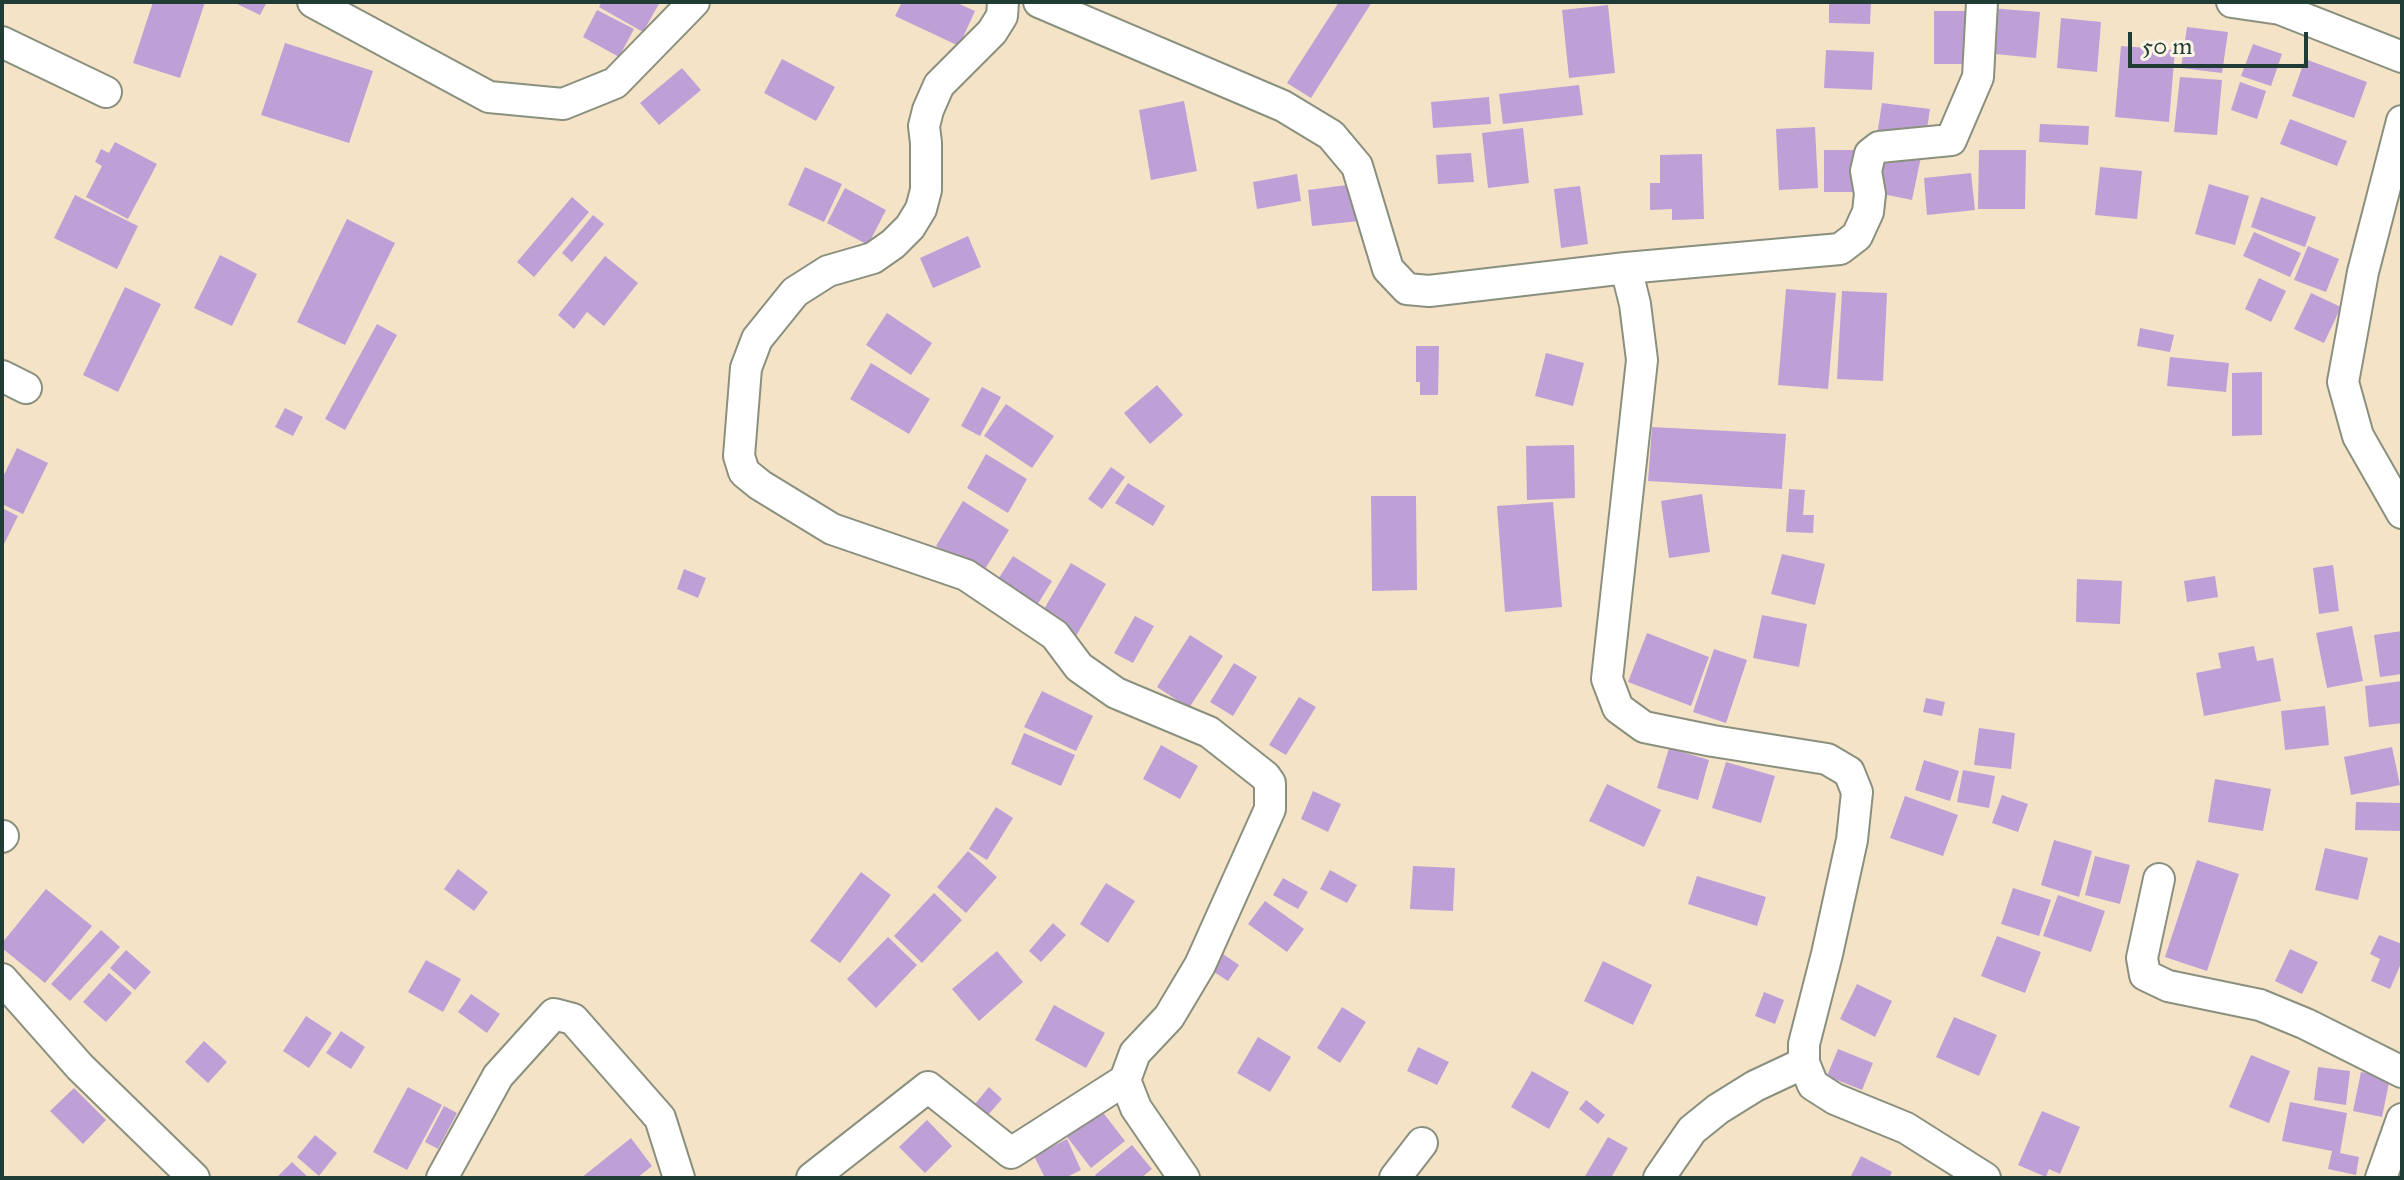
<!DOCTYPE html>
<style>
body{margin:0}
#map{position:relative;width:2404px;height:1180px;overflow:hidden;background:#f5e3c8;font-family:"IM FELL Great Primer",serif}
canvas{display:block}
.frame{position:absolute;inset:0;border:4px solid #1f3d34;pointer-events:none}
.scale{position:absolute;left:2128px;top:32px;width:180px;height:36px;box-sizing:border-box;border:4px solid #1f3d34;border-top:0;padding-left:10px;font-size:24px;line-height:28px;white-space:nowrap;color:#1f3d34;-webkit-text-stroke:6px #fcf5e5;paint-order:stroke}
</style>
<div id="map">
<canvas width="2404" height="1180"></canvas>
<div class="frame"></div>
<div class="scale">50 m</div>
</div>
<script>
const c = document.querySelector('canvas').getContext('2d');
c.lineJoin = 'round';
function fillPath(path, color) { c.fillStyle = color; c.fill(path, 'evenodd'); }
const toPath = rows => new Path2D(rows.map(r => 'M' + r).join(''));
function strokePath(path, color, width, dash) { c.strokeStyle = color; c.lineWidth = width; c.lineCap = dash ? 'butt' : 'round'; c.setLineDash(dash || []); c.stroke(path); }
const building = toPath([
 [153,2,205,2,180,78,133,63],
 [233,2,267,2,260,15],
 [602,2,660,2,643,32,599,7],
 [902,2,955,2,975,11,959,46,895,16],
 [1339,2,1372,2,1311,98,1287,83],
 [1829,2,1871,2,1870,24,1829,23],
 [1608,5,1615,73,1569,78,1562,10],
 [1990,8,2040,12,2036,58,1985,53],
 [597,10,634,29,619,57,583,37],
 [1934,11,1972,11,1972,64,1934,64],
 [2061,18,2101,22,2097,72,2057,68],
 [2187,27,2228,32,2222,73,2181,68],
 [285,43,373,71,349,143,261,115],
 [2253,44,2282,54,2271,86,2241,76],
 [2121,46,2175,50,2169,122,2115,117],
 [1826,50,1874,52,1872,90,1824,88],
 [782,59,835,87,816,121,764,93],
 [2305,59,2367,82,2354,118,2292,96],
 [682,68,701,90,659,125,640,103],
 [2180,77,2222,80,2217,135,2174,132],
 [2240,82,2266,91,2257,119,2231,110],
 [1579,85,1583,115,1503,124,1499,94],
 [1489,97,1491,124,1433,128,1431,102],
 [1184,101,1197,171,1151,180,1139,110],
 [1882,103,1930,109,1925,142,1877,135],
 [2290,119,2347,141,2337,166,2280,144],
 [2040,124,2089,126,2088,145,2039,142],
 [1815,127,1818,188,1779,190,1776,129],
 [1523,128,1529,183,1488,188,1482,133],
 [115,142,157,164,128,219,86,197,102,166,95,162,101,149,109,153],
 [1882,149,1921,157,1912,200,1873,192],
 [1824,150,1861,150,1860,192,1824,192],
 [1979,150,2026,150,2025,209,1978,209],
 [1471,153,1474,182,1438,184,1436,155],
 [1702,154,1704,219,1672,220,1672,209,1650,210,1650,183,1660,183,1660,155],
 [805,167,842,184,824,222,788,205],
 [2100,167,2142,171,2137,219,2095,215],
 [1971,173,1975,210,1927,215,1924,178],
 [1297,174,1301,201,1257,209,1253,182],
 [1355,184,1359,221,1312,226,1308,190],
 [2209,184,2249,196,2235,245,2195,234],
 [1580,186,1588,244,1561,248,1554,189],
 [845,188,886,210,868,245,827,223],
 [75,195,138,226,117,269,54,238],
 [572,197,589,212,534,277,517,262],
 [2261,197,2316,217,2305,247,2251,227],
 [593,215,604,224,572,262,562,253],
 [347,219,395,243,345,345,297,322],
 [2254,232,2301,253,2290,277,2243,256],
 [968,236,981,267,933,288,920,258],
 [2308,246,2339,259,2326,292,2294,280],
 [220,255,257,274,232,326,194,308],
 [605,256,638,283,604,326,587,312,574,329,558,315],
 [2259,278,2286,291,2271,322,2245,309],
 [125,287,161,304,118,392,83,375],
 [1786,289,1836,293,1828,389,1778,385],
 [1842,291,1887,293,1883,381,1837,379],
 [2311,293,2341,307,2324,343,2294,329],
 [887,313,932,343,911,375,866,345],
 [377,324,397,335,345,430,325,419],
 [2140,328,2174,335,2170,352,2137,346],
 [1416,346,1439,346,1438,395,1420,395,1420,382,1416,382],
 [1546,353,1584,363,1573,406,1535,396],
 [2170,357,2229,363,2226,392,2167,386],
 [871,363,930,399,909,434,850,399],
 [2262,372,2262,435,2232,436,2232,373],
 [1157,385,1183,415,1150,444,1124,413],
 [982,387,1001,397,980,436,961,426],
 [1006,404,1054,436,1032,468,984,436],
 [285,408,303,417,293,436,275,427],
 [1652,427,1786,434,1782,489,1648,481],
 [1574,445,1575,498,1527,500,1526,446],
 [17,448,48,463,23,514,2,504,2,479],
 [986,454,1027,479,1008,513,967,488],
 [1111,467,1125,477,1102,509,1088,499],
 [1128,483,1165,506,1153,526,1115,503],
 [1789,489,1805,490,1803,515,1814,515,1813,533,1786,532],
 [1702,494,1710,552,1669,558,1661,501],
 [1371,496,1416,496,1417,590,1372,591],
 [963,501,1009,530,982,574,936,546],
 [1553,502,1562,607,1505,612,1497,506],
 [2,508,18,516,2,548],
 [1782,554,1825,564,1815,605,1771,594],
 [1013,556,1052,581,1034,610,995,584],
 [1071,563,1106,584,1076,636,1040,616],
 [2333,565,2339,611,2319,614,2313,568],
 [684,569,706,578,698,598,677,589],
 [2215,576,2218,597,2187,602,2184,581],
 [2077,579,2122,581,2120,624,2076,622],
 [1762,615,1807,624,1799,667,1753,658],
 [1135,616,1154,626,1133,663,1114,653],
 [2352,626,2363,681,2327,688,2316,633],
 [2402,631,2402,674,2380,677,2374,635],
 [1647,633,1709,657,1691,706,1628,682],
 [1190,635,1223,656,1189,708,1157,687],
 [2254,646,2257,661,2273,658,2281,701,2204,716,2196,673,2221,668,2218,653],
 [1714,649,1747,660,1726,723,1693,712],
 [1234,663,1257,677,1233,716,1210,702],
 [2402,681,2402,723,2369,727,2365,686],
 [1042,691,1093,716,1076,751,1024,727],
 [1299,697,1316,707,1286,755,1269,745],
 [1926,698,1945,702,1942,716,1923,712],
 [2325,706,2329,745,2285,750,2281,711],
 [1979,728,2015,733,2011,769,1974,765],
 [1024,733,1075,755,1061,786,1011,764],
 [1161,745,1198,766,1180,799,1143,779],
 [2392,747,2400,785,2351,795,2344,757],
 [1669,748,1709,760,1698,800,1657,788],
 [1924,760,1959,771,1950,801,1915,790],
 [1726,762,1775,776,1761,823,1712,808],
 [1963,770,1995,776,1989,808,1957,802],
 [2215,779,2271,789,2263,831,2208,822],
 [1607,784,1661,810,1644,847,1589,821],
 [1313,791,1341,804,1328,832,1301,819],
 [2002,795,2028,804,2018,832,1992,823],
 [1905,796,1958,815,1943,856,1890,838],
 [2356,802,2402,803,2402,831,2355,830],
 [996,807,1013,818,987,860,969,849],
 [2054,840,2092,851,2079,897,2041,885],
 [2325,848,2368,858,2358,900,2315,890],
 [968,851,997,877,966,913,937,887],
 [2095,856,2130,865,2120,904,2085,895],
 [2197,860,2239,874,2207,971,2165,957],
 [1413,866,1455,868,1453,911,1410,909],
 [458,869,488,892,474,911,444,889],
 [1330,870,1357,885,1347,903,1320,889],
 [861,872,891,895,840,963,810,941],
 [1697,876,1766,897,1757,926,1688,904],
 [1283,878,1308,892,1298,909,1273,895],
 [1106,883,1135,901,1108,943,1080,924],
 [2013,888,2051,900,2039,936,2001,924],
 [46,889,92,926,45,983,2,948,2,943],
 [934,893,962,920,922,963,894,936],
 [2058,895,2105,911,2091,952,2043,936],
 [1265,901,1304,929,1287,952,1248,924],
 [1053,923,1066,935,1041,962,1029,951],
 [101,930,120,947,70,1001,51,984],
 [2379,935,2402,944,2402,961,2390,989,2371,981,2380,959,2370,954],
 [1997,936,2041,952,2025,993,1981,976],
 [888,937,917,965,876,1008,847,979],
 [2290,949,2318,962,2302,994,2275,981],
 [126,950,151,972,135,990,110,968],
 [997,951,1023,982,979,1021,952,989],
 [1223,954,1239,965,1228,981,1211,970],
 [426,960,461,979,443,1012,408,992],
 [1603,961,1652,985,1633,1025,1584,1001],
 [109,973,132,993,106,1022,83,1002],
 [1857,984,1892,1001,1875,1037,1840,1019],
 [1764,992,1784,1000,1775,1024,1755,1016],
 [471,994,500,1014,487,1033,458,1012],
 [1054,1005,1105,1033,1086,1068,1035,1040],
 [1342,1007,1366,1022,1340,1063,1317,1048],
 [306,1016,332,1033,309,1068,283,1051],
 [1954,1017,1997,1035,1979,1076,1936,1057],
 [341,1031,365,1047,351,1069,326,1053],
 [1258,1037,1291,1057,1270,1092,1237,1073],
 [204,1041,227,1062,208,1083,185,1062],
 [1418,1047,1449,1062,1437,1085,1407,1071],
 [1838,1049,1873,1063,1862,1090,1827,1076],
 [2251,1055,2290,1071,2269,1123,2229,1107],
 [2318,1067,2350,1071,2346,1105,2314,1100],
 [1532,1071,1569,1092,1549,1129,1511,1107],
 [2361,1072,2390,1078,2382,1117,2353,1111],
 [408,1087,442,1105,407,1170,373,1152],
 [989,1087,1002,1099,988,1115,975,1104],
 [74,1088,106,1120,83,1144,50,1111],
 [1586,1100,1605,1115,1598,1124,1579,1109],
 [2290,1102,2347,1113,2340,1153,2359,1157,2356,1175,2328,1169,2332,1151,2282,1141],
 [444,1106,457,1113,438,1149,425,1142],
 [1098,1106,1125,1141,1091,1168,1064,1133],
 [2042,1111,2080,1127,2060,1174,2049,1169,2046,1177,2018,1165],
 [927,1120,952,1146,925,1173,899,1147],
 [315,1135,337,1153,319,1176,297,1157],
 [1608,1137,1628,1148,1611,1178,1584,1178],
 [631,1138,652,1166,637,1178,581,1178],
 [1067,1139,1081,1170,1065,1178,1045,1178,1034,1156],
 [1132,1145,1152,1169,1141,1178,1097,1178,1095,1175],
 [1861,1156,1892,1172,1889,1178,1850,1178],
 [292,1162,309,1178,280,1178,278,1176]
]);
const minor = toPath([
 [313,2,489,97,563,104,615,83,694,2],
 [1003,2,1002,16,992,32,939,85,928,110,924,126,926,143,926,190,921,209,910,227,893,244,873,258,828,271,795,292,757,339,746,368,739,456,744,472,760,485,832,529,966,575,1055,635,1079,667,1116,693,1209,732,1265,776,1270,783,1270,809,1200,965,1169,1017,1135,1053,1125,1080,1136,1108,1184,1178],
 [1039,2,1283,106,1331,135,1357,166,1388,269,1407,289,1429,291,1626,268,1840,249,1857,236,1868,212,1870,194,1866,171,1870,154,1879,147,1951,140,1978,77,1982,2],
 [2232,2,2280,9,2402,57],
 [2,42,106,92],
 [2402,121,2363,272,2343,382,2358,436,2402,513],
 [1626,268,1635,304,1642,360,1607,679,1618,708,1644,727,1713,741,1827,759,1849,772,1857,792,1852,840,1827,954,1804,1044,1804,1063,1813,1085,1835,1099,1906,1128,1985,1178],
 [2,376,26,388],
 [2,837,3,836],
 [2159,879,2142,958,2145,975,2168,986,2260,1005,2306,1024,2402,1072],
 [2,979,80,1067,194,1178],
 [442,1178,498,1076,554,1014,573,1019,660,1118,679,1178],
 [812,1178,928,1087,1011,1153,1125,1080],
 [1395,1178,1422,1143],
 [1659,1178,1692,1130,1718,1109,1755,1086,1804,1063],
 [2381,1178,2402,1119]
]);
fillPath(building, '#bea0d7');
strokePath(minor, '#8a907e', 34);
strokePath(minor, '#fff', 30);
</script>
